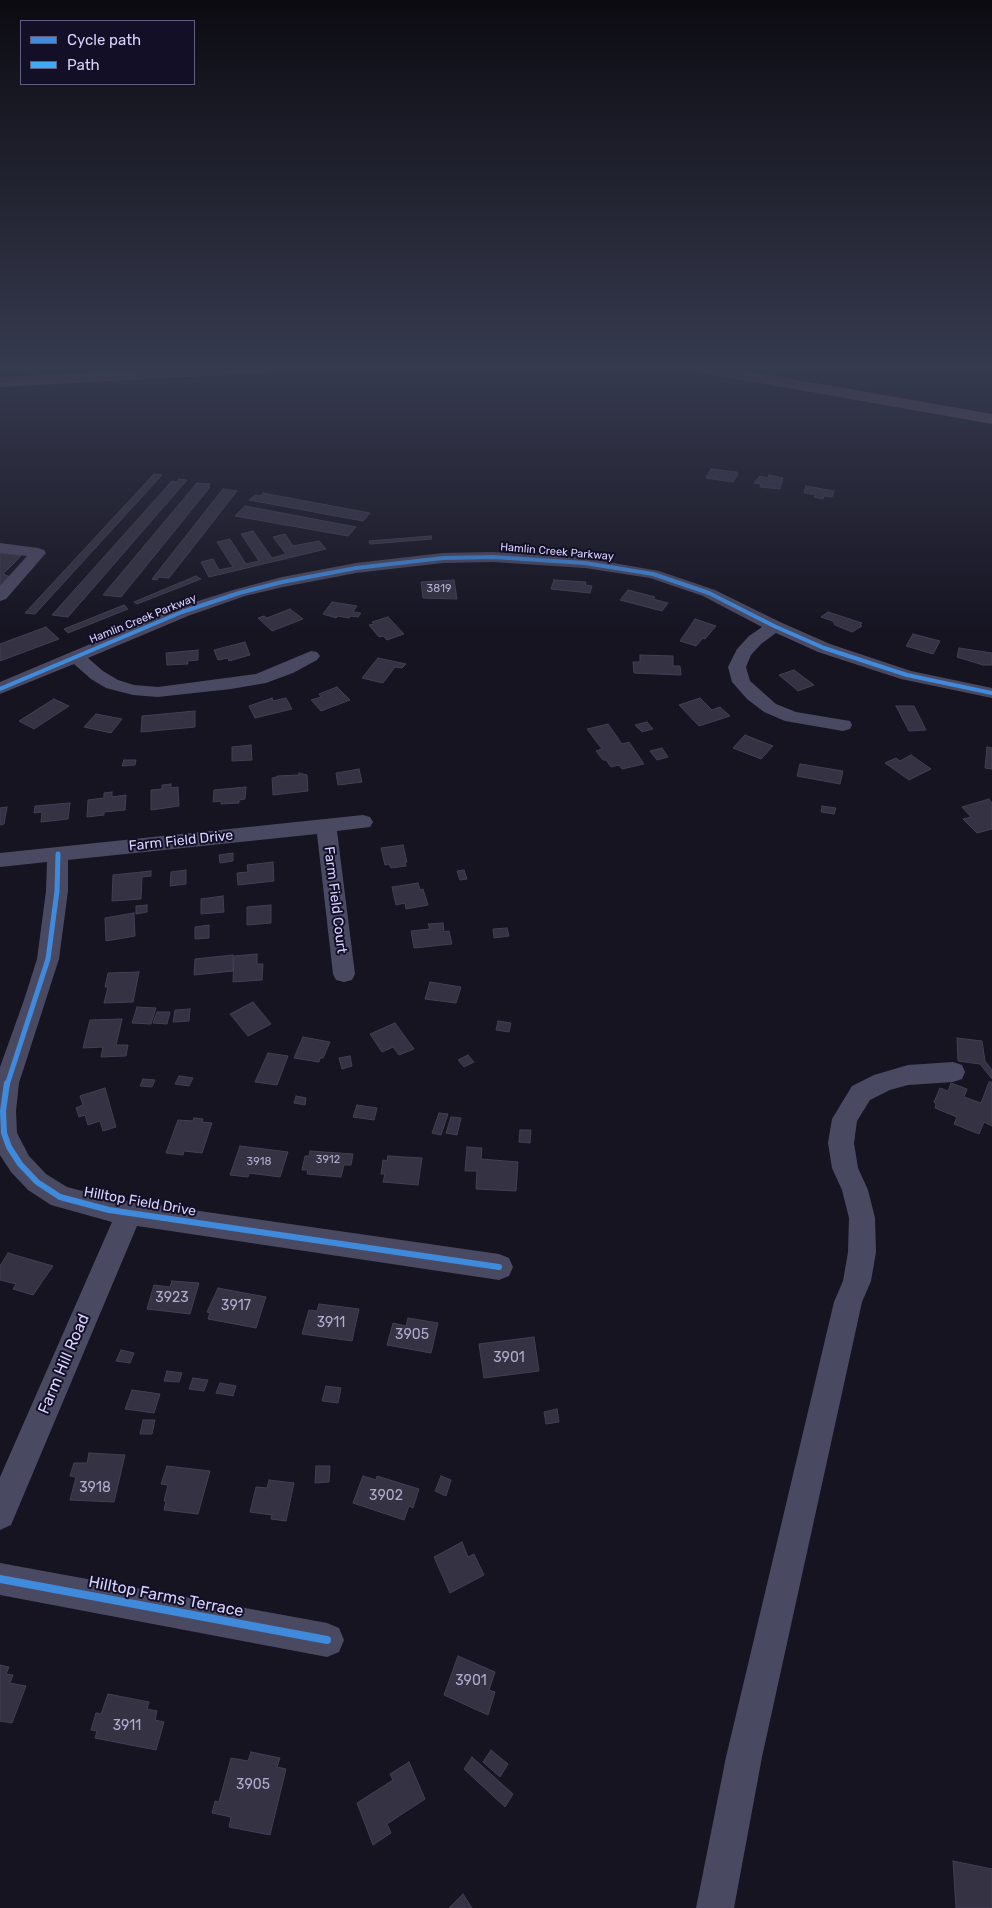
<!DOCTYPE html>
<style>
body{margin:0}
#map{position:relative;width:992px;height:1908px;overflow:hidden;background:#161421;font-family:Rubik,sans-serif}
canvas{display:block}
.legend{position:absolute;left:20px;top:20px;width:175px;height:65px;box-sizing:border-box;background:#130f26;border:1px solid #625e7d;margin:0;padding:6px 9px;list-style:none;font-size:15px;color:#d9d4ff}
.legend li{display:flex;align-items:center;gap:10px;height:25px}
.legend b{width:25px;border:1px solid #625e7d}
</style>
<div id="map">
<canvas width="992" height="1908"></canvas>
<ul class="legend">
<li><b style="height:6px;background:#408adc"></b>Cycle path</li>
<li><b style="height:6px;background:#3fa9f5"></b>Path</li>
</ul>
</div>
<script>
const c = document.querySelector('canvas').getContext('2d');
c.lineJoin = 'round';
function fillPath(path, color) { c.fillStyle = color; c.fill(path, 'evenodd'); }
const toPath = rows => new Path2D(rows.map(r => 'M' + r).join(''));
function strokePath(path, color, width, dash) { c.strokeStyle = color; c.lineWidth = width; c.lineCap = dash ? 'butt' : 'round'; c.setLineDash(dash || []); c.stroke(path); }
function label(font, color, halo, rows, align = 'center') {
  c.font = font + ' Rubik,sans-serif'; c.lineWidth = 4; c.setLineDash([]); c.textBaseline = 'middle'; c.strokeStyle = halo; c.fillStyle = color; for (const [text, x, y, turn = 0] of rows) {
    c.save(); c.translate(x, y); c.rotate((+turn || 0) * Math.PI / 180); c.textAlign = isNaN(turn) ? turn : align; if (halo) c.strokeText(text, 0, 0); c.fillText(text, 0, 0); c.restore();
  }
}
const building = toPath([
 [711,469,737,472,738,474,733,482,706,478,711,469],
 [154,474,162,475,35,614,25,613,154,474],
 [769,475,783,478,780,489,760,487,761,484,754,483,760,476,768,478,769,475],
 [179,479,187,480,68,617,52,615,172,481,177,482,179,479],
 [197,483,210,484,208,487,210,487,121,597,103,595,197,483],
 [806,486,834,491,832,497,824,496,823,499,814,497,816,495,804,493,806,486],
 [223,489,237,491,169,578,159,577,157,580,152,579,223,489],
 [263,493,370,513,363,521,249,500,255,495,260,496,263,493],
 [245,506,356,527,348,536,235,516,245,506],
 [253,531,272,558,286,554,273,537,285,534,293,546,319,541,326,549,209,577,201,562,213,559,219,570,233,567,217,542,230,539,246,564,259,561,241,534,253,531],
 [431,536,432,539,370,544,369,541,431,536],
 [0,553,21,556,3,574,13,578,0,591,0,553],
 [196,576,201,579,137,604,134,602,196,576],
 [454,580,457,599,423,598,421,582,454,580],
 [554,580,586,582,585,585,592,586,590,593,551,589,554,580],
 [628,590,655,597,653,599,668,603,662,611,620,600,628,590],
 [332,602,357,606,353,612,361,613,358,617,351,616,349,618,338,616,336,618,323,614,332,602],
 [124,605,128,609,68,633,64,629,124,605],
 [290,609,303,619,272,631,258,618,264,616,267,618,290,609],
 [828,612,862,623,860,625,862,626,852,632,835,625,833,621,821,617,828,612],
 [388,617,404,634,387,640,383,636,379,637,369,625,374,624,372,622,388,617],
 [695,619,716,626,705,639,703,638,696,646,680,641,695,619],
 [46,627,59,639,0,661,0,644,46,627],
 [913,634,940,641,933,654,906,646,913,634],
 [245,642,250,655,229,661,228,658,218,660,214,650,245,642],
 [959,648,992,653,992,665,983,665,957,657,959,648],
 [198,650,198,660,187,661,188,664,167,665,166,653,198,650],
 [640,655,673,656,673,666,680,666,681,675,634,673,633,662,640,662,640,655],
 [378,658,406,664,402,668,395,667,383,683,362,678,378,658],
 [794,670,814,685,798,691,779,675,794,670],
 [337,687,350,700,321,711,311,700,321,697,319,694,337,687],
 [272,698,273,701,286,698,292,709,255,718,249,706,272,698],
 [700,698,712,710,720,707,730,716,699,726,679,705,700,698],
 [54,699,69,706,34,729,19,721,54,699],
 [896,706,914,706,926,730,909,731,896,706],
 [195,711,195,727,141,732,142,716,195,711],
 [96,714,122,719,111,733,84,727,96,714],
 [647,722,653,729,642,732,635,725,647,722],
 [608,724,622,744,629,742,644,764,622,769,619,765,611,767,606,760,603,760,596,751,602,749,587,729,608,724],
 [745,735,773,746,761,759,733,748,745,735],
 [251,745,252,760,232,761,232,747,251,745],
 [987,747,992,748,992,769,985,768,987,747],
 [662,748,668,757,657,760,650,751,662,748],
 [911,755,931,769,909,780,885,763,896,758,900,761,911,755],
 [124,760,136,760,135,765,122,766,124,760],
 [800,764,843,771,840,784,797,776,800,764],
 [359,769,362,782,338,785,336,773,359,769],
 [299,773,307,775,308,791,273,795,272,778,277,777,277,776,299,775,299,773],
 [171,784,171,788,178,787,179,806,151,810,151,790,162,789,162,785,171,784],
 [246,787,245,799,239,800,239,803,221,804,221,801,213,802,214,790,246,787],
 [112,792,112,797,126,795,125,810,104,812,104,815,87,817,88,800,104,798,104,793,112,792],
 [989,799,992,803,992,829,977,833,963,819,971,817,962,807,989,799],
 [70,803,68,819,41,822,42,812,34,813,35,806,70,803],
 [822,806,836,808,834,814,821,812,822,806],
 [7,807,4,824,0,825,0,808,7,807],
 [403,845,407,862,405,862,406,866,391,868,389,864,385,865,381,848,403,845],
 [233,853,233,861,220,863,219,855,233,853],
 [273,862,274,881,238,885,237,873,248,872,247,865,273,862],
 [186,870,186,884,170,886,171,872,186,870],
 [464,870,467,879,460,880,457,871,464,870],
 [151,871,151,876,142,877,141,899,112,901,113,875,151,871],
 [418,883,420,890,423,889,428,905,406,909,405,903,396,905,392,887,418,883],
 [223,896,224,912,201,914,201,899,223,896],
 [147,905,147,912,136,914,136,906,147,905],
 [271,905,271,923,247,925,247,907,271,905],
 [134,913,135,936,106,941,105,918,134,913],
 [443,923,444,932,449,931,452,944,414,948,411,931,430,929,428,924,443,923],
 [209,925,209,938,195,939,195,927,209,925],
 [507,928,509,936,494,938,493,929,507,928],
 [257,954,257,964,263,964,262,980,233,982,234,956,257,954],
 [233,955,233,971,194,975,195,959,233,955],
 [139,972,133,1002,104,1003,108,987,105,987,108,973,139,972],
 [430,982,461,987,456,1003,425,999,430,982],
 [253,1002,271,1024,248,1036,230,1014,253,1002],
 [137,1007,156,1008,151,1024,132,1023,137,1007],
 [190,1009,189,1021,173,1022,175,1010,190,1009],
 [157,1012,170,1012,167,1024,153,1023,157,1012],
 [122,1019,116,1045,128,1045,126,1056,101,1057,103,1047,83,1048,90,1020,122,1019],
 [498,1021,511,1023,509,1032,496,1030,498,1021],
 [395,1023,414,1049,399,1055,393,1047,382,1052,370,1034,395,1023],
 [303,1037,330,1042,323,1058,320,1058,319,1062,294,1058,303,1037],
 [957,1038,982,1041,985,1061,992,1070,992,1079,980,1064,958,1061,957,1038],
 [268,1053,288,1056,277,1085,255,1082,268,1053],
 [468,1055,474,1062,464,1067,458,1060,468,1055],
 [350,1056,352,1066,342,1069,339,1058,350,1056],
 [179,1076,193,1078,189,1086,175,1084,179,1076],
 [143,1079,155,1080,152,1087,140,1086,143,1079],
 [989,1082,992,1082,992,1126,984,1122,979,1134,954,1124,957,1117,935,1108,936,1104,934,1102,940,1088,948,1091,951,1083,967,1089,964,1097,981,1103,989,1082],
 [105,1088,116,1127,103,1131,100,1121,88,1125,85,1115,79,1117,76,1108,83,1105,80,1096,105,1088],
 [296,1096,306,1098,305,1105,294,1103,296,1096],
 [357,1105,377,1108,374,1120,353,1117,357,1105],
 [439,1113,448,1114,441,1135,432,1133,439,1113],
 [451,1117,461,1118,457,1135,446,1133,451,1117],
 [194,1118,203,1119,202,1122,212,1123,202,1153,184,1151,183,1155,166,1153,178,1120,193,1121,194,1118],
 [520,1130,531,1130,530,1143,519,1142,520,1130],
 [240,1146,288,1152,280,1177,249,1173,248,1177,230,1175,240,1146],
 [467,1147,482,1148,481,1159,518,1162,516,1191,476,1189,477,1171,465,1171,467,1147],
 [310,1151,353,1154,351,1165,344,1165,341,1177,307,1174,308,1170,302,1170,305,1156,309,1156,310,1151],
 [388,1156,422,1158,418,1185,383,1182,385,1174,381,1174,383,1160,387,1161,388,1156],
 [8,1253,53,1266,33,1295,13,1289,16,1284,0,1280,0,1266,8,1253],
 [172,1281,199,1283,190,1314,147,1309,154,1285,170,1287,172,1281],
 [218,1288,266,1297,256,1328,208,1319,210,1313,207,1312,218,1288],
 [319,1304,359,1309,352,1341,302,1334,309,1310,317,1311,319,1304],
 [408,1318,438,1323,431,1353,387,1345,393,1323,406,1326,408,1318],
 [534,1337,539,1371,484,1378,479,1344,534,1337],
 [121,1350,134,1353,130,1363,116,1361,121,1350],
 [167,1371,182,1373,179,1382,164,1381,167,1371],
 [193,1378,208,1380,204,1391,189,1389,193,1378],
 [220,1383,236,1386,233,1396,216,1393,220,1383],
 [326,1386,341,1388,338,1403,322,1401,326,1386],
 [132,1390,160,1394,154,1413,125,1409,132,1390],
 [557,1409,559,1422,546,1424,544,1412,557,1409],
 [143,1420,155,1420,152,1434,140,1434,143,1420],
 [89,1453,125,1455,114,1502,70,1500,76,1477,70,1476,74,1463,87,1463,89,1453],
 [167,1466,210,1471,198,1514,164,1510,166,1501,164,1501,168,1485,161,1484,167,1466],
 [316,1466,330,1466,329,1482,315,1483,316,1466],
 [363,1476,376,1480,377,1476,419,1489,413,1508,409,1506,404,1520,353,1503,363,1476],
 [441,1476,451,1480,446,1496,435,1491,441,1476],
 [269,1480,294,1483,286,1521,271,1519,272,1515,250,1512,256,1487,267,1488,269,1480],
 [462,1542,468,1557,474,1554,484,1575,450,1593,434,1557,462,1542],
 [458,1656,495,1672,489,1690,495,1692,488,1715,444,1695,458,1656],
 [0,1665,9,1667,6,1674,13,1675,10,1683,26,1686,12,1723,0,1721,0,1665],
 [108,1694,149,1702,147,1709,157,1711,155,1720,164,1722,156,1750,95,1738,97,1731,91,1730,96,1713,101,1714,108,1694],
 [491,1750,508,1764,500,1777,483,1762,491,1750],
 [251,1752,280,1758,277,1767,286,1769,270,1835,229,1827,231,1817,212,1813,215,1801,219,1802,231,1758,248,1761,251,1752],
 [472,1757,513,1794,505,1807,464,1769,472,1757],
 [409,1762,425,1799,387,1824,391,1833,373,1845,357,1803,393,1780,390,1774,409,1762],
 [953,1861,992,1869,992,1908,956,1908,953,1861],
 [463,1894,472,1908,449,1908,463,1894]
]);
const minor = toPath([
 [0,543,38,548,44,550,46,553,6,599,0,601,0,586,27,556,0,553,0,543],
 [493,552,585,558,659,571,715,590,780,622,830,644,911,671,992,688,992,698,901,679,818,652,776,633,761,644,751,655,746,667,750,681,776,704,796,712,850,721,852,725,850,729,843,731,785,721,764,712,747,699,732,682,728,667,737,649,749,636,762,627,703,596,650,578,585,568,493,562,443,563,356,573,283,587,245,596,188,616,88,658,103,671,118,680,134,685,158,687,256,674,311,651,317,652,320,656,317,660,293,673,266,683,231,689,158,697,133,695,106,688,91,679,74,664,0,694,0,682,176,608,233,590,282,577,356,563,443,553,493,552],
 [363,815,370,817,373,822,370,827,337,831,355,974,352,980,344,982,336,980,333,974,317,834,68,860,68,891,59,959,19,1083,16,1111,17,1133,29,1156,46,1174,67,1187,109,1198,499,1254,509,1258,513,1267,509,1276,499,1280,137,1226,11,1525,0,1530,0,1477,112,1222,51,1205,28,1190,11,1172,0,1155,0,1067,24,1000,37,959,46,891,47,862,0,867,0,853,363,815],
 [953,1062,962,1065,965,1072,962,1079,953,1082,908,1085,890,1090,870,1100,857,1121,854,1143,858,1168,868,1190,875,1218,876,1252,871,1281,862,1302,762,1757,734,1908,696,1908,726,1757,834,1302,843,1281,848,1252,849,1218,842,1190,832,1168,828,1143,832,1119,852,1086,874,1075,908,1065,953,1062],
 [0,1563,327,1623,339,1628,344,1640,339,1652,327,1657,0,1595,0,1563]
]);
const highway = toPath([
 [171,368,272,368,269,371,264,373,0,387,0,377,171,368],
 [695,368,731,368,992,414,992,424,703,373,698,371,695,368]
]);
const quiet = toPath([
 [986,368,992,369]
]);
const cyclewayFar3 = toPath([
 [0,689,182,612,239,593,282,582,356,568,443,558,493,557,585,563,653,574,709,593,774,626,824,648,907,675,992,693]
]);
const cyclewayFar2 = toPath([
 [7,1085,48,959,57,891,58,854]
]);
const cyclewayFar1 = toPath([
 [7,1083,3,1111,4,1133,9,1147,20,1164,37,1182,60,1197,109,1210,499,1267]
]);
const cycleway = toPath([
 [0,1579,327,1640]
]);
const farStreetnames = [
 ["Hamlin Creek Parkway",557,552,5],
 ["Hamlin Creek Parkway",143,619,-22]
];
const numberNames = [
 ["3819",439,589],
 ["3912",328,1160],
 ["3918",259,1162]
];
const streetNames = [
 ["Farm Field Drive",181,841,-6],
 ["Farm Field Court",335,900,83],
 ["Hilltop Field Drive",140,1202,10]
];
const nearNumbernames = [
 ["3923",172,1298],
 ["3917",236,1306],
 ["3911",331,1323],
 ["3905",412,1335],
 ["3901",509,1358],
 ["3918",95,1488],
 ["3902",386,1496],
 ["3901",471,1681],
 ["3911",127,1726],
 ["3905",253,1785]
];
const nearStreetnames = [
 ["Farm Hill Road",64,1364,-67],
 ["Hilltop Farms Terrace",166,1597,11]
];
fillPath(building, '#343243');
strokePath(building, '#433f54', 1);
fillPath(minor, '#4a4962');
fillPath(highway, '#67516a');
strokePath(quiet, '#3fa9f5', 2.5, [5, 2.5]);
strokePath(cyclewayFar3, '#408adc', 4);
strokePath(cyclewayFar2, '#408adc', 5);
strokePath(cyclewayFar1, '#408adc', 6);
strokePath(cycleway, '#408adc', 8);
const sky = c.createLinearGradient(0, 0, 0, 635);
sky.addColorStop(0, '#0c0b12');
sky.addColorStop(0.58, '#363a4e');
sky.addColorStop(1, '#363a4e00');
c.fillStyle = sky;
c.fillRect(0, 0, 992, 635);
label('11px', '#d9d4ff', '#130f26', farStreetnames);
label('11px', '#b0acd0', null, numberNames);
label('14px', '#d9d4ff', '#130f26', streetNames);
label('14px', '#b0acd0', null, nearNumbernames);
label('16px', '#d9d4ff', '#130f26', nearStreetnames);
</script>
